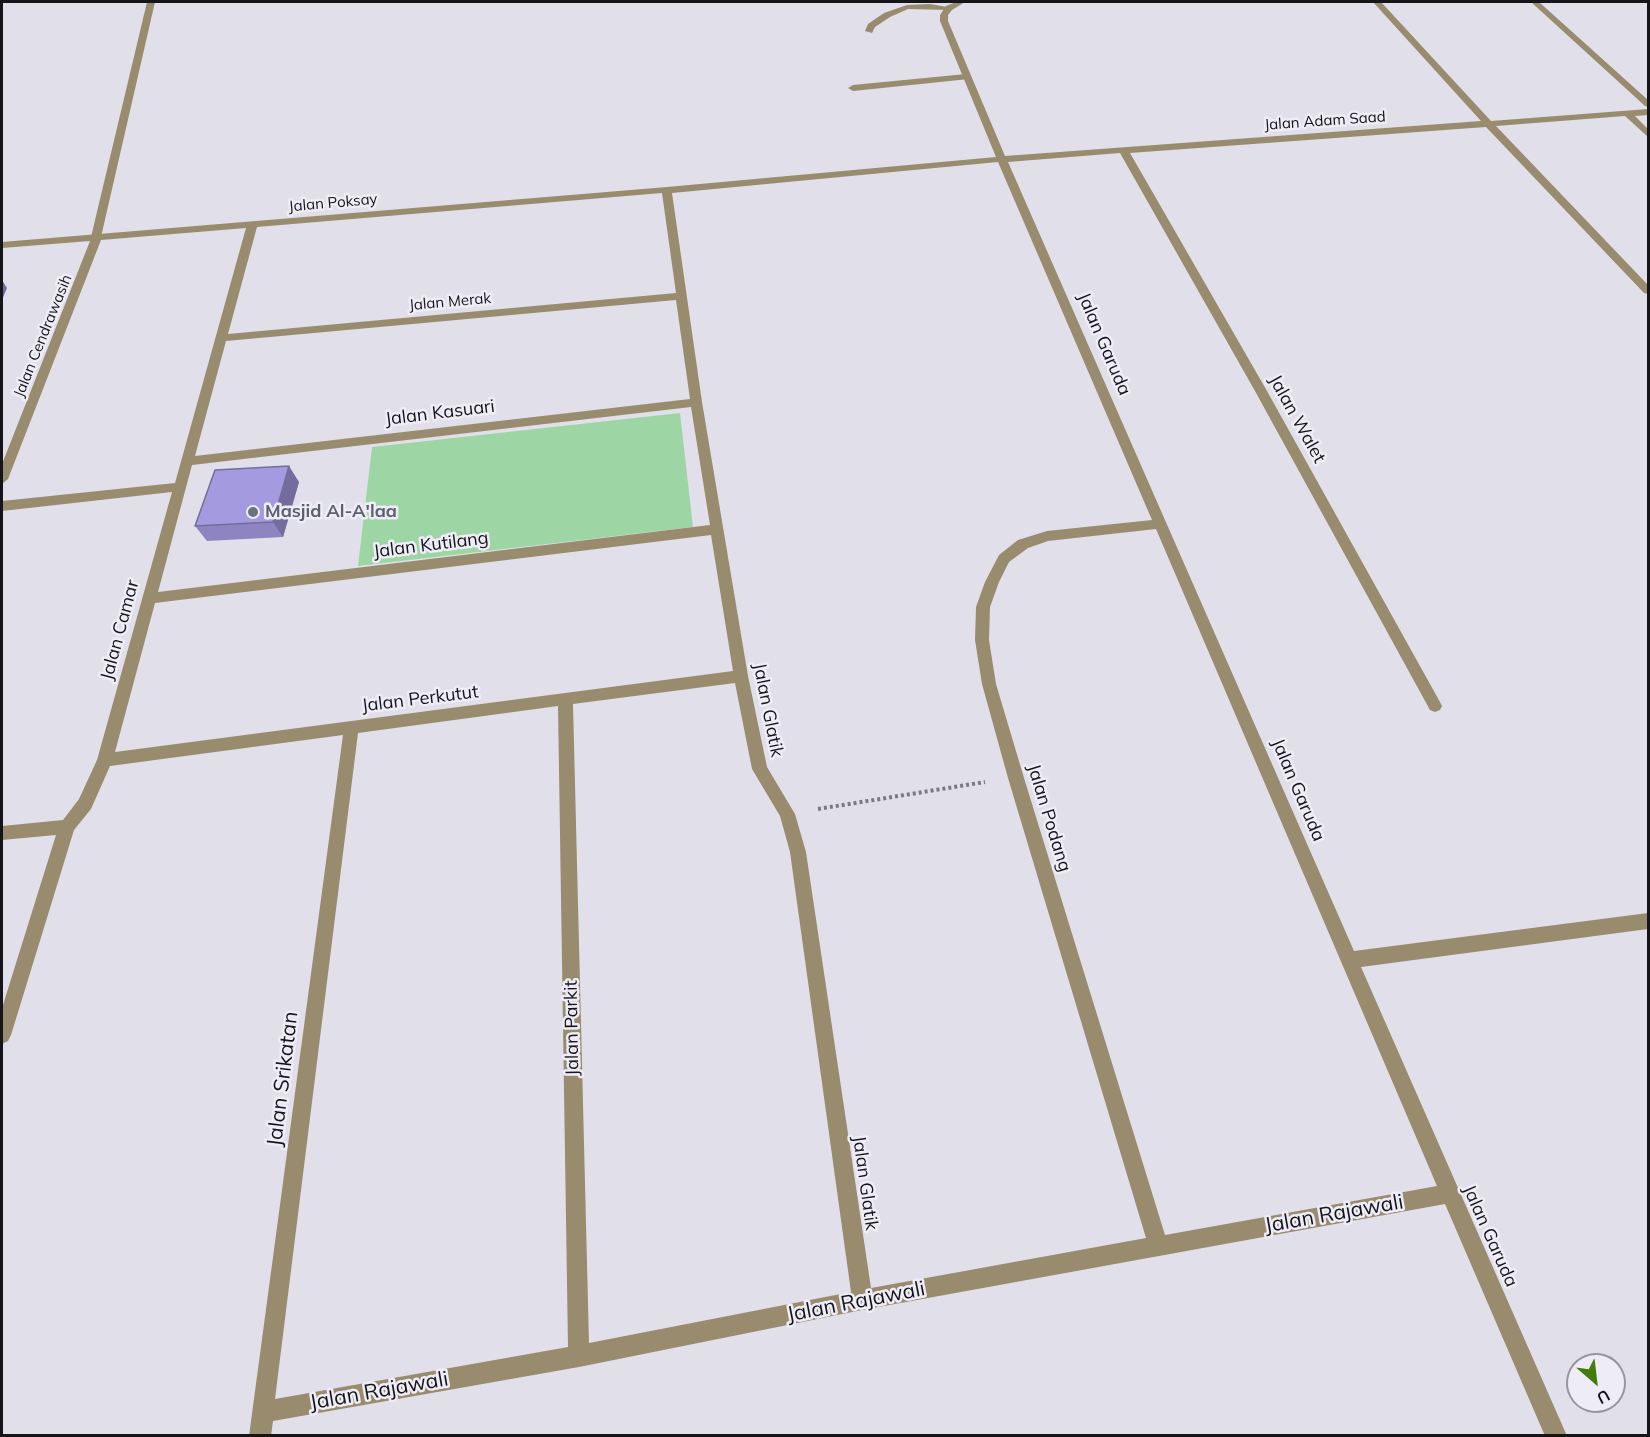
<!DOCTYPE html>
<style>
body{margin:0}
#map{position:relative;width:1650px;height:1437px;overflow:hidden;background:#e1e0ea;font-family:Mulish,sans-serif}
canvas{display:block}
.frame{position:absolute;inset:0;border:3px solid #151418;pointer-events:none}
.north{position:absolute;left:1566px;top:1353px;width:60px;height:60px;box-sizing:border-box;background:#eeedf7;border:2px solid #97969e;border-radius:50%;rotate:152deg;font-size:16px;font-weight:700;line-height:24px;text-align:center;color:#151418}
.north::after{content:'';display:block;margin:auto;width:21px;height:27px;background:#447b0f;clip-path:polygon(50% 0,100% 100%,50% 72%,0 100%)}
</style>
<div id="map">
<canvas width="1650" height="1437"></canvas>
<div class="frame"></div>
<div class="north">U</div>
</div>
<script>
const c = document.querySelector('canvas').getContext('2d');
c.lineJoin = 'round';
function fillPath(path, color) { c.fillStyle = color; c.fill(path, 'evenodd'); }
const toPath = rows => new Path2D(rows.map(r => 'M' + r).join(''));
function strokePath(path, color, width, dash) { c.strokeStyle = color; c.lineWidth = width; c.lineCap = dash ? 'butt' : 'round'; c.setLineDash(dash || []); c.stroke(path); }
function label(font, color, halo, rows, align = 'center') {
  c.font = font + ' Mulish,sans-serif'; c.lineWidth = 5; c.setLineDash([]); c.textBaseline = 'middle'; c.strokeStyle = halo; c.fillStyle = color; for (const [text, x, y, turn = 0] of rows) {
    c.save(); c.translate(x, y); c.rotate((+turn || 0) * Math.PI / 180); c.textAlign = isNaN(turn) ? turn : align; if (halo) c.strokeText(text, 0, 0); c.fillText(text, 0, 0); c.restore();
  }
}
const green = toPath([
 [680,413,693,527,358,566,372,447]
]);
const path = toPath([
 [818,809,985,782]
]);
const service = toPath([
 [147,2,155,2,101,237,96,240,91,237,147,2],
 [930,4,953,8,949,10,908,9,890,17,875,27,872,33,865,31,868,24,884,13,907,5,930,4],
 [966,74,970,77,969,79,853,91,848,88,853,85,966,74]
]);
const minor = toPath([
 [956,2,965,2,952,10,948,15,948,21,1005,156,1481,121,1373,2,1381,2,1491,121,1648,109,1648,115,1635,116,1648,129,1648,137,1625,116,1496,126,1648,285,1648,294,1644,293,1486,127,1130,153,1267,391,1440,702,1442,706,1440,710,1435,712,1430,710,1255,391,1120,153,1008,162,1354,951,1648,913,1648,929,1361,967,1567,1436,1545,1436,1445,1204,862,1310,579,1367,273,1421,271,1436,249,1436,343,735,110,766,91,809,74,830,11,1035,8,1041,2,1044,2,1008,56,835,2,840,2,826,63,820,79,799,97,760,172,492,2,511,2,501,175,483,246,228,101,240,8,479,2,484,2,464,90,241,2,248,2,242,667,187,996,157,940,21,940,15,946,6,956,2],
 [998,162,1152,520,1047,531,1018,540,999,555,985,582,976,607,975,640,982,684,1008,778,1146,1238,871,1288,806,852,795,814,767,767,748,676,702,402,672,193,998,162],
 [662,193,676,293,228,334,257,227,662,193],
 [676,300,690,399,195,456,226,341,676,300],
 [691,407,710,525,158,592,192,465,691,407],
 [1156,529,1437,1186,1165,1235,1024,778,996,684,989,640,990,607,999,582,1009,562,1028,548,1048,541,1156,529],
 [711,535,733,671,115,752,155,603,711,535],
 [735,683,752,769,780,816,790,852,851,1292,589,1343,573,704,735,683],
 [558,706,568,1347,275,1399,358,733,558,706],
 [1531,2,1539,2,1648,100,1648,107,1645,106,1531,2]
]);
const wall = toPath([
 [299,482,283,537,207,541,195,526]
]);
const shadedWall = toPath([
 [2,280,7,288,2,300],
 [289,466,299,482,283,537,273,522]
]);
const building = toPath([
 [289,466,273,522,195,526,215,470,289,466]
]);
const markers = [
 [253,512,6,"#6b7280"]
];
const farStreetnames = [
 ["Jalan Adam Saad",1325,121,-4],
 ["Jalan Poksay",333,203,-5],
 ["Jalan Merak",450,302,-5],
 ["Jalan Cendrawasih",43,336,-68]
];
const streetNames = [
 ["Jalan Garuda",1104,344,67],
 ["Jalan Kasuari",440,413,-7],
 ["Jalan Walet",1297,419,61],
 ["Jalan Kutilang",431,545,-7],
 ["Jalan Camar",120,630,-75],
 ["Jalan Perkutut",420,699,-7],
 ["Jalan Glatik",768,710,79],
 ["Jalan Garuda",1298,790,67],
 ["Jalan Podang",1049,818,73],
 ["Jalan Parkit",572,1028,-91],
 ["Jalan Glatik",865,1183,82],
 ["Jalan Garuda",1490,1236,66]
];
const worshipNames = [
 ["Masjid Al-A'laa",265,512]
];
const nearStreetnames = [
 ["Jalan Srikatan",283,1079,-83],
 ["Jalan Rajawali",1334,1214,-10],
 ["Jalan Rajawali",856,1302,-11],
 ["Jalan Rajawali",379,1391,-10]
];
fillPath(green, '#9ed5a4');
strokePath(path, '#7b7a81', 4, [3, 3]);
fillPath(service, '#998b6d');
fillPath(minor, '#998b6d');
fillPath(wall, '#8d84c1');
fillPath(shadedWall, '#736c9d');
fillPath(building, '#a49ae0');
strokePath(building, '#736c9d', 1.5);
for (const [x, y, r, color] of markers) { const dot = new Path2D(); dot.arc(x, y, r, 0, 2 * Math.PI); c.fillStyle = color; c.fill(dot); strokePath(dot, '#eeedf7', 2); }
label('15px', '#151418', '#eeedf7', farStreetnames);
label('18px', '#151418', '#eeedf7', streetNames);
label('bold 18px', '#5b616d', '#eeedf7', worshipNames, 'left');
label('21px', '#151418', '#eeedf7', nearStreetnames);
</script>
